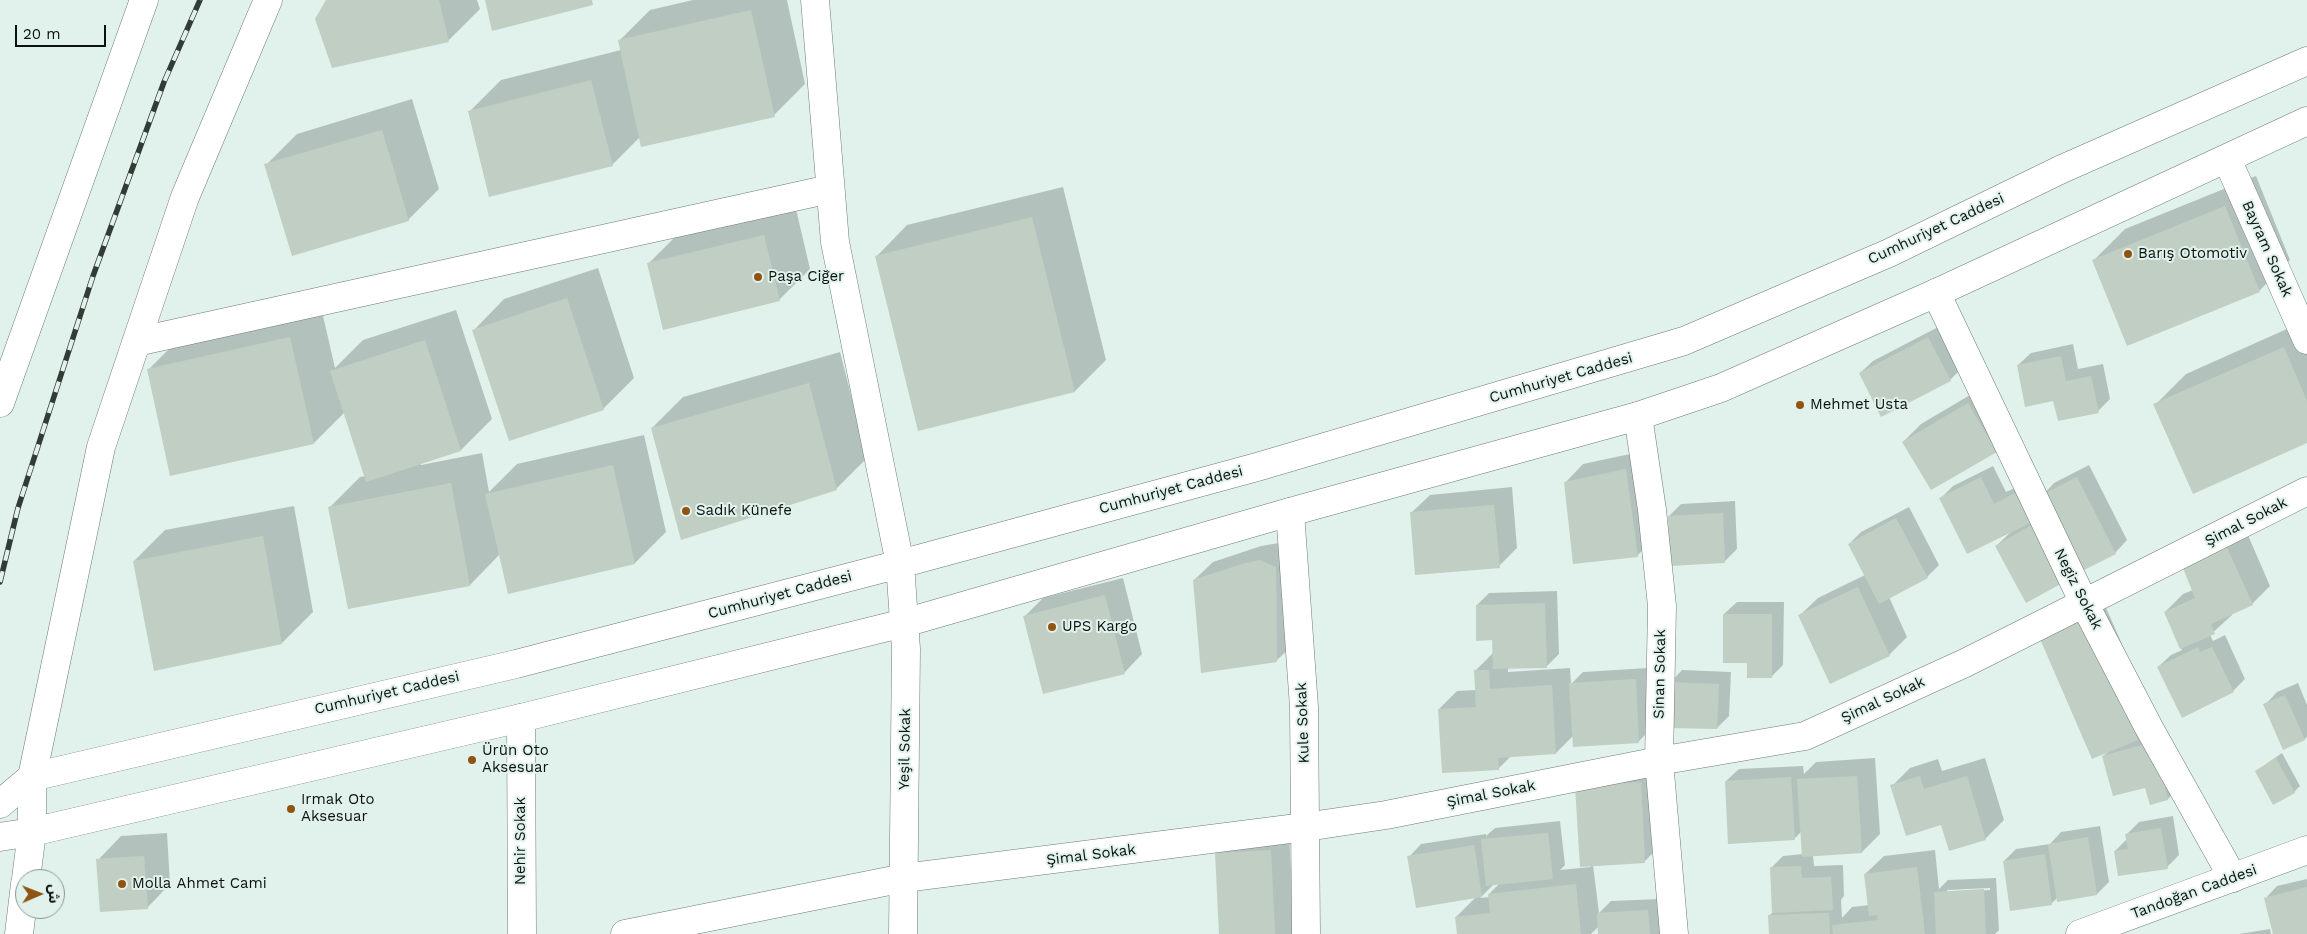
<!DOCTYPE html>
<meta charset="utf-8">
<style>
body{margin:0}
#map{position:relative;width:2307px;height:934px;overflow:hidden;background:#e0f2eb;font-family:"Work Sans","Noto Sans Arabic",sans-serif}
canvas{display:block}
.north{position:absolute;left:15px;top:869px;width:50px;height:50px;box-sizing:border-box;background:#e0f2eb;border:1px solid #8b9893;border-radius:50%;rotate:89deg;font-size:14px;font-weight:700;line-height:20px;text-align:center;color:#0c120f}
.north::after{content:'';display:block;margin:auto;width:18px;height:22px;background:#8f5412;clip-path:polygon(50% 0,100% 100%,50% 72%,0 100%)}
.scale{position:absolute;left:15px;top:25px;width:91px;height:22px;box-sizing:border-box;border:2px solid #0c120f;border-top:0;padding-left:6px;font-size:15px;line-height:18px;white-space:nowrap;color:#0c120f;-webkit-text-stroke:4px #e0f2eb;paint-order:stroke}
</style>
<div id="map">
<canvas width="2307" height="934"></canvas>
<div class="north">ش</div>
<div class="scale">20 m</div>
</div>
<script>
const c = document.querySelector('canvas').getContext('2d');
c.lineJoin = 'round';
function fillPath(path, color) { c.fillStyle = color; c.fill(path, 'evenodd'); }
const toPath = rows => new Path2D(rows.map(r => 'M' + r).join(''));
function strokePath(path, color, width, dash) { c.strokeStyle = color; c.lineWidth = width; c.lineCap = dash ? 'butt' : 'round'; c.setLineDash(dash || []); c.stroke(path); }
function label(font, color, halo, rows, align = 'center') {
  c.font = font + ' "Work Sans",sans-serif'; c.lineWidth = 4; c.setLineDash([]); c.textBaseline = 'middle'; c.strokeStyle = halo; c.fillStyle = color; for (const [text, x, y, turn = 0] of rows) {
    c.save(); c.translate(x, y); c.rotate((+turn || 0) * Math.PI / 180); c.textAlign = isNaN(turn) ? turn : align; if (halo) c.strokeText(text, 0, 0); c.fillText(text, 0, 0); c.restore();
  }
}
const shadow = toPath([
 [328,0,477,0,480,9,449,40],
 [693,0,787,0,805,84,774,115,640,137,612,165,470,111,501,80,621,50,619,41,650,10],
 [412,99,439,189,408,220,266,165,297,134],
 [2256,176,2290,260,2259,291,2094,260,2125,229],
 [1063,187,1106,360,1075,391,919,429,877,256,907,225],
 [795,205,810,269,779,300,648,264,679,233],
 [598,268,634,378,603,409,474,330,504,299],
 [321,307,335,368,363,340,456,310,492,419,461,450,420,463,421,465,482,453,489,492,517,464,644,435,666,532,635,563,500,554,470,585,349,608,330,507,360,477,366,476,345,412,314,443,171,474,148,370,179,339],
 [2307,320,2307,441,2155,405,2186,374],
 [1940,326,1962,368,1950,380,1860,373,1873,361],
 [2073,344,2078,369,2103,364,2110,399,2098,411,2054,400,2018,365,2031,353],
 [840,352,867,458,836,489,652,428,683,397],
 [1987,385,1996,451,1903,442,1921,424],
 [1644,451,1655,537,1637,556,1565,483,1583,464],
 [2089,465,2127,540,2115,553,1996,546,2011,532,1941,498,1953,486,1993,466,2006,492,2028,482,2042,496,2054,483],
 [1512,487,1517,548,1499,566,1411,513,1430,495],
 [1735,501,1737,549,1725,561,1669,516,1681,504],
 [294,506,313,612,282,643,134,561,165,530],
 [1909,507,1939,565,1927,577,1889,597,1907,637,1889,655,1799,616,1818,598,1865,575,1849,544,1861,532],
 [2244,526,2270,586,2252,604,2232,613,2232,615,2210,635,2213,641,2225,635,2245,679,2233,691,2158,667,2171,655,2182,650,2165,612,2183,594,2193,590,2182,563],
 [1279,543,1295,643,1276,661,1194,580,1213,562,1261,546],
 [1123,578,1142,654,1124,673,1025,616,1043,598],
 [1557,591,1559,654,1547,666,1508,667,1508,672,1570,668,1571,684,1583,672,1648,668,1651,729,1639,741,1575,745,1574,735,1556,753,1511,756,1498,769,1439,709,1457,691,1476,690,1475,671,1493,653,1493,639,1477,605,1489,593],
 [2101,596,2155,720,2138,738,2165,731,2180,786,2168,799,2151,803,2146,786,2103,756,2108,752],
 [1737,602,1784,602,1783,665,1771,677,1748,662,1724,614],
 [1682,670,1731,672,1729,716,1717,728,1670,683],
 [2298,683,2307,705,2307,737,2305,739,2265,705,2277,692],
 [2282,753,2300,786,2294,792,2256,771],
 [1875,758,1880,834,1862,852,1813,855,1814,866,1843,865,1844,896,1841,900,1842,918,1852,907,1869,905,1865,874,1884,856,1935,850,1939,889,1948,880,1996,878,1999,930,1995,934,1770,934,1769,916,1773,912,1771,868,1783,856,1803,854,1801,832,1794,839,1726,781,1739,769,1803,766,1804,774,1816,762],
 [1990,888,1990,890,1947,893,1947,890],
 [1985,758,2004,820,1985,839,1942,824,1892,786,1910,768,1938,759,1942,771],
 [1658,765,1662,844,1644,862,1593,865,1599,913,1611,901,1660,899,1662,934,1600,934,1599,926,1591,934,1458,934,1456,917,1476,897,1409,857,1421,844,1486,834,1486,836,1495,828,1560,821,1565,865,1560,870,1591,867,1576,786],
 [1500,883,1489,894,1490,897,1480,898,1494,884],
 [2173,816,2179,855,2167,867,2115,851,2127,839,2127,834,2139,822],
 [2100,826,2109,882,2097,894,2058,897,2051,904,2004,861,2016,849,2050,844,2061,832],
 [1289,832,1294,934,1220,934,1216,853,1234,835],
 [167,833,170,884,147,908,98,860,121,836],
 [2307,879,2307,934,2274,934,2265,899,2277,886],
 [2270,929,2271,934,2239,934]
]);
const building = toPath([
 [326,0,439,0,449,42,332,68,315,19],
 [485,0,592,0,593,5,492,31],
 [751,10,775,117,641,147,618,40],
 [591,80,613,166,489,197,468,111],
 [382,130,409,221,292,256,264,164],
 [2225,206,2260,292,2127,346,2092,260],
 [1032,217,1075,392,918,431,875,256],
 [764,235,780,301,663,330,647,263],
 [567,298,604,410,509,441,472,330],
 [290,337,314,444,170,476,147,369],
 [1928,337,1951,381,1881,417,1859,373],
 [425,340,461,451,366,482,330,371],
 [2284,347,2307,401,2307,443,2193,494,2153,404],
 [2061,356,2066,381,2091,376,2099,413,2058,421,2053,401,2025,407,2017,365],
 [809,383,837,490,681,540,651,428],
 [1968,403,1997,452,1931,490,1902,442],
 [613,465,635,564,508,594,485,494],
 [1626,469,1638,557,1573,564,1564,482],
 [1981,477,1994,504,2015,493,2030,523,1967,554,1939,498],
 [2077,477,2116,554,2080,572,2040,496],
 [451,483,470,586,348,609,328,507],
 [1494,505,1500,568,1415,575,1410,512],
 [1723,513,1725,563,1670,566,1668,516],
 [1896,518,1928,578,1879,604,1848,544],
 [2035,523,2066,581,2026,603,1995,546],
 [263,536,282,644,154,671,133,561],
 [2225,543,2253,605,2211,624,2215,634,2180,649,2164,612,2195,598,2181,563],
 [1260,560,1276,567,1277,662,1201,673,1193,580,1242,564],
 [1858,587,1890,656,1830,684,1798,615],
 [1105,595,1125,674,1043,694,1023,616],
 [1545,603,1547,668,1493,669,1492,640,1476,641,1476,605],
 [2083,613,2138,740,2092,759,2037,632],
 [1723,614,1772,614,1772,678,1747,678,1747,663,1723,663],
 [2198,647,2200,652,2212,647,2234,692,2182,718,2157,667],
 [1474,670,1489,670,1490,689,1552,685,1556,754,1498,758,1499,770,1442,773,1438,709,1476,707],
 [1636,679,1639,743,1573,747,1569,683],
 [1668,682,1719,684,1717,729,1667,728],
 [2285,695,2305,740,2283,750,2263,704],
 [2153,742,2168,800,2150,805,2145,788,2113,796,2102,756],
 [2276,758,2295,793,2273,805,2255,771],
 [1857,776,1862,853,1802,857,1797,779],
 [1920,776,1924,789,1967,776,1986,840,1949,851,1941,825,1906,836,1890,785],
 [1791,777,1795,840,1728,844,1725,781],
 [1641,782,1645,863,1580,867,1575,786],
 [2161,828,2168,869,2118,876,2114,851,2128,849,2125,834],
 [1548,833,1553,879,1486,886,1481,839],
 [2088,837,2097,895,2057,902,2048,844],
 [1474,845,1482,897,1416,908,1407,856],
 [1271,850,1275,934,1219,934,1215,853],
 [2045,854,2052,905,2010,911,2003,861],
 [144,856,148,909,100,912,96,859],
 [1801,866,1802,878,1831,877,1833,910,1772,913,1770,867],
 [1917,867,1925,934,1833,934,1832,925,1878,920,1877,915,1869,916,1864,874],
 [1576,884,1581,934,1457,934,1455,917,1490,913,1488,894],
 [2307,887,2307,934,2273,934,2264,898],
 [1984,889,1986,934,1936,934,1934,892],
 [1648,910,1650,934,1598,934,1597,913],
 [1829,913,1830,934,1769,934,1768,915]
]);
const street = toPath([
 [815,0,835,242,900,564,906,649,903,934],
 [2227,159,2307,340],
 [1936,293,2084,603,2148,726,2233,878],
 [136,342,830,189],
 [0,403,144,0],
 [1638,416,1652,510,1662,606,1659,761,1674,934],
 [1290,512,1304,707,1306,934],
 [521,718,522,934],
 [32,777,101,447,185,197,268,0],
 [625,934,904,878,1305,827,1386,815,1659,761,1805,736,1965,663,2307,491]
]);
const secondary = toPath([
 [0,804,32,777,516,664,900,564,1257,467,1684,341,1889,253,2062,169,2307,61],
 [0,837,32,832,521,718,904,623,1290,512,1638,416,1721,388,1936,293,2307,121],
 [26,879,32,832,32,777],
 [19,934,25,884],
 [2080,934,2307,850]
]);
const rail = toPath([
 [0,582,18,508,93,276,164,82,200,0]
]);
const markers = [
 [2128,254,5,"#8f5412"],
 [758,277,5,"#8f5412"],
 [1800,405,5,"#8f5412"],
 [686,511,5,"#8f5412"],
 [1052,627,5,"#8f5412"],
 [472,760,5,"#8f5412"],
 [291,809,5,"#8f5412"],
 [122,884,5,"#8f5412"]
];
const streetNames = [
 ["Cumhuriyet Caddesi",1936,229,-25],
 ["Bayram Sokak",2267,249,66],
 ["Cumhuriyet Caddesi",1561,378,-16],
 ["Cumhuriyet Caddesi",1171,490,-15],
 ["Şimal Sokak",2246,522,-27],
 ["Negiz Sokak",2078,589,63],
 ["Cumhuriyet Caddesi",780,595,-15],
 ["Sinan Sokak",1660,674,-89],
 ["Cumhuriyet Caddesi",387,693,-13],
 ["Şimal Sokak",1883,700,-25],
 ["Kule Sokak",1303,723,-92],
 ["Yeşil Sokak",905,749,-89],
 ["Şimal Sokak",1491,794,-11],
 ["Nehir Sokak",521,841,-90],
 ["Şimal Sokak",1091,855,-7],
 ["Tandoğan Caddesi",2194,892,-20]
];
const poiNames = [
 ["Barış Otomotiv",2138,254],
 ["Paşa Ciğer",768,277],
 ["Mehmet Usta",1810,405],
 ["Sadık Künefe",696,511],
 ["UPS Kargo",1062,627],
 ["Ürün Oto",482,751],
 ["Aksesuar",482,768],
 ["Irmak Oto",301,800],
 ["Aksesuar",301,817],
 ["Molla Ahmet Cami",132,884]
];
fillPath(shadow, '#0003');
fillPath(building, '#c1cec3');
strokePath(street, '#6d7c76', 29);
strokePath(secondary, '#6d7c76', 29);
strokePath(street, '#fff', 28);
strokePath(secondary, '#fff', 28);
strokePath(rail, '#333b37', 5.5);
strokePath(rail, '#e0f2eb', 4, [11]);
for (const [x, y, r, color] of markers) { const dot = new Path2D(); dot.arc(x, y, r, 0, 2 * Math.PI); c.fillStyle = color; c.fill(dot); strokePath(dot, '#e0f2eb', 2); }
label('15px', '#0c120f', '#e0f2eb', streetNames);
label('15px', '#0c120f', '#e0f2eb', poiNames, 'left');
</script>
